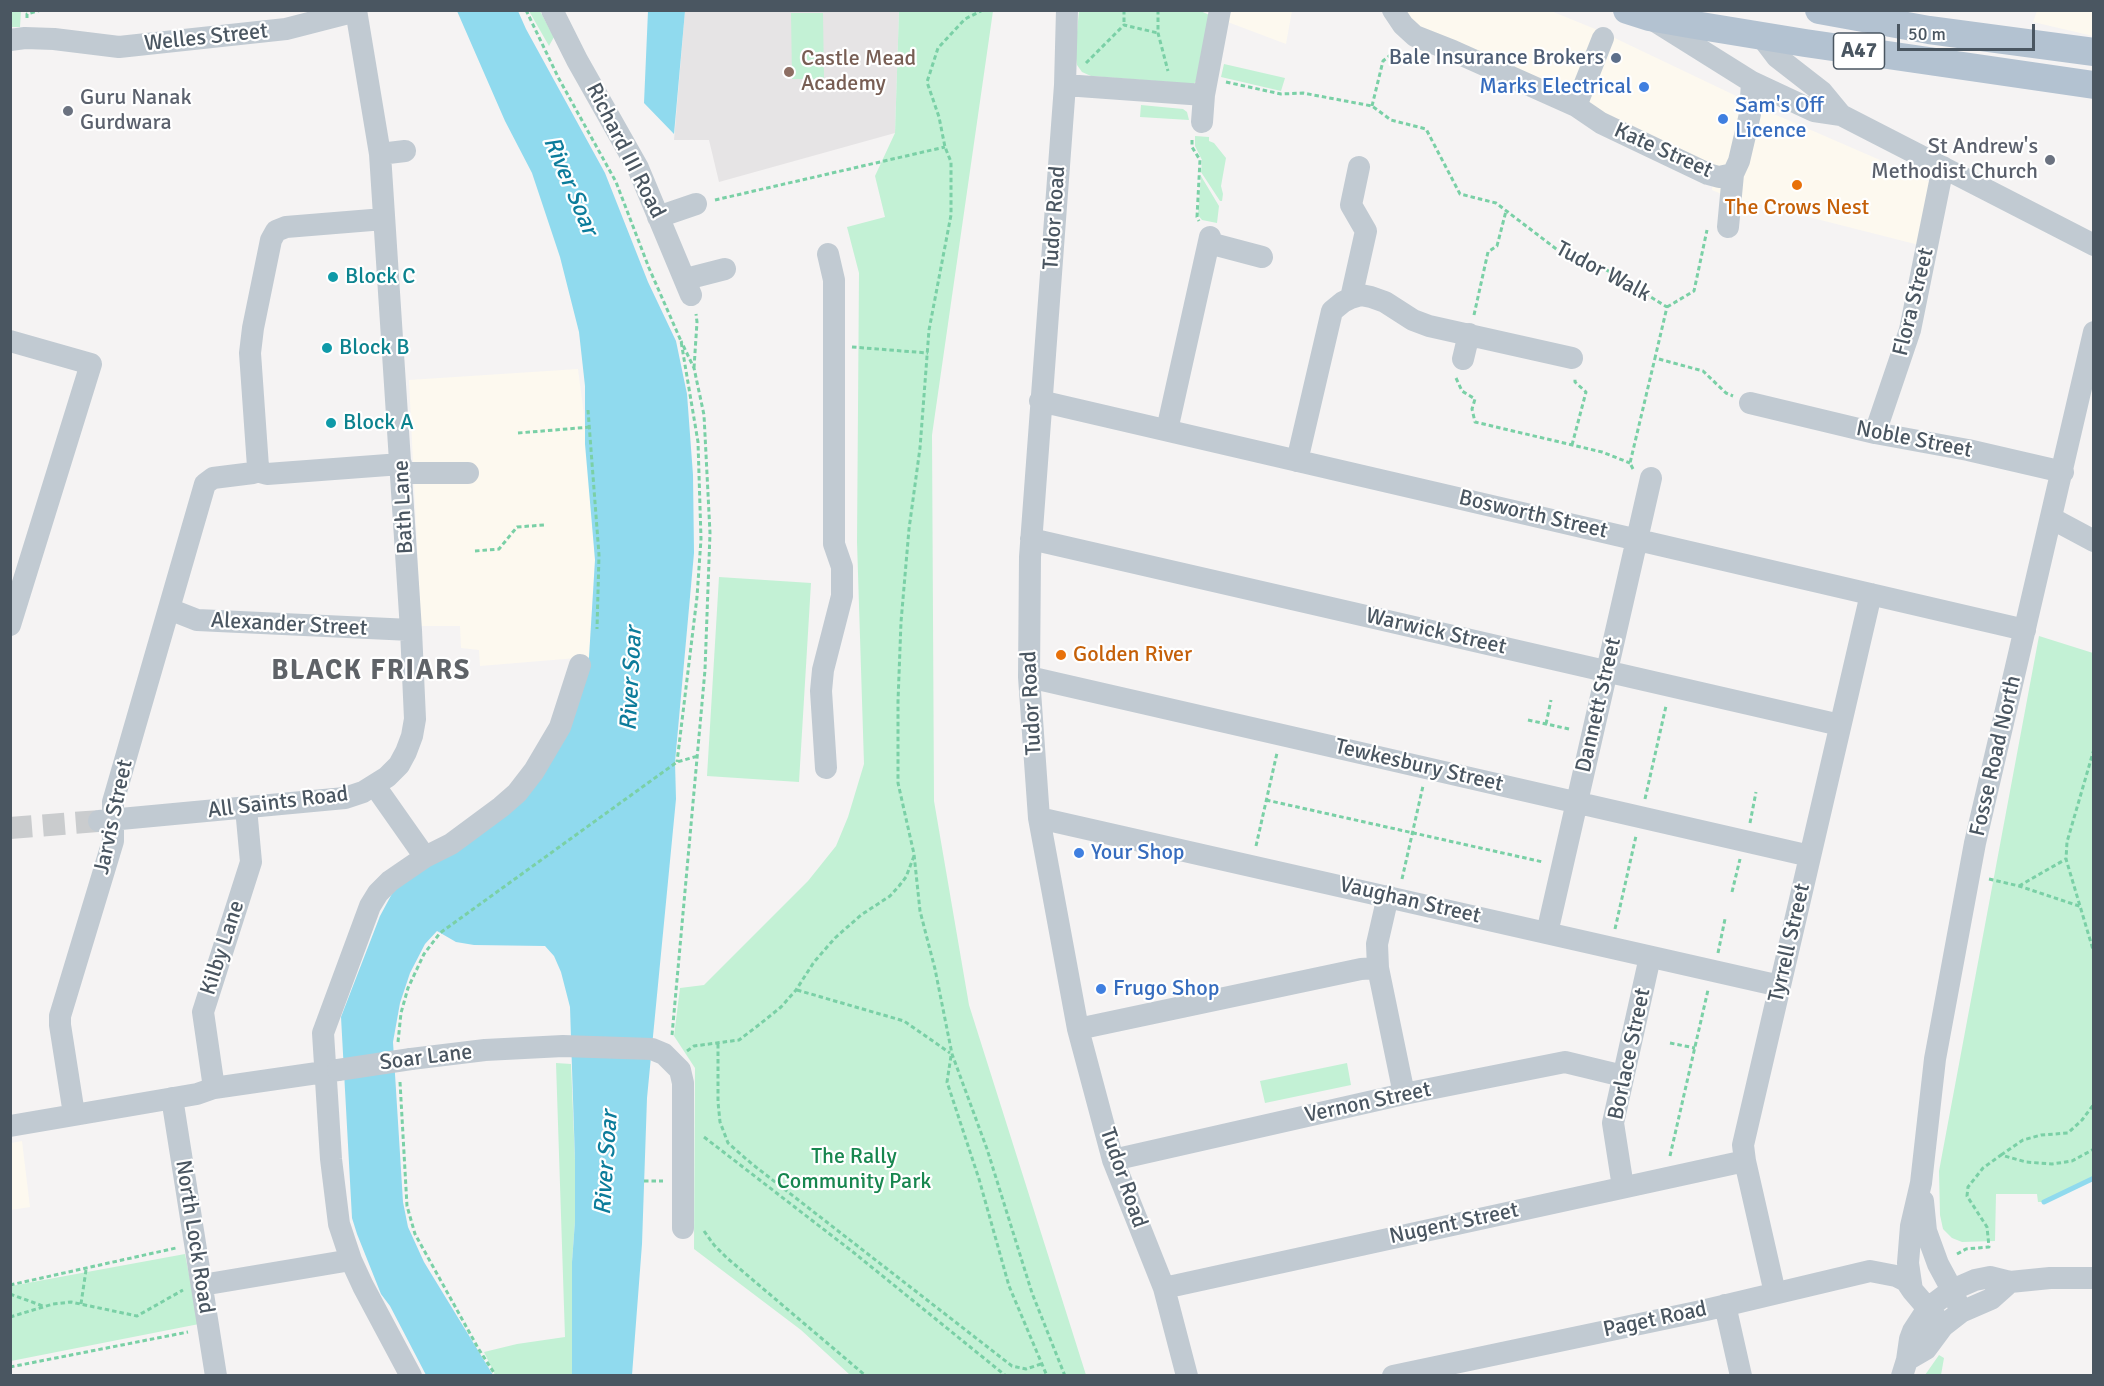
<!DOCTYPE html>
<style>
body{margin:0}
#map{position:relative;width:2104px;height:1386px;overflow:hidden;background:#f5f3f3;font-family:Signika,sans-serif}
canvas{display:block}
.frame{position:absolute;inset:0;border:12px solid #4a5661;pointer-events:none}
.scale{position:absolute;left:1897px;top:24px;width:138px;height:27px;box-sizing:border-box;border:3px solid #4a5661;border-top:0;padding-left:8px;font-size:18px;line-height:21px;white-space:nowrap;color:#4a5661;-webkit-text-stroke:4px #fff;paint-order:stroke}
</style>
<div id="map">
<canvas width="2104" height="1386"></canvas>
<div class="frame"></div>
<div class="scale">50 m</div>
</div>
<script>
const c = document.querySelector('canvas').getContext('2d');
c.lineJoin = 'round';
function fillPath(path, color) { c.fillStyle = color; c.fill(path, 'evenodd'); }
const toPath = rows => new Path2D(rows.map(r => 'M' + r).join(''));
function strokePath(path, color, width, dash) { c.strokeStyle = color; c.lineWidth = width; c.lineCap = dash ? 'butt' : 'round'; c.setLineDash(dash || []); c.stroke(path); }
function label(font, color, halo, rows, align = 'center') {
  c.font = font + ' Signika,sans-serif'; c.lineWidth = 4.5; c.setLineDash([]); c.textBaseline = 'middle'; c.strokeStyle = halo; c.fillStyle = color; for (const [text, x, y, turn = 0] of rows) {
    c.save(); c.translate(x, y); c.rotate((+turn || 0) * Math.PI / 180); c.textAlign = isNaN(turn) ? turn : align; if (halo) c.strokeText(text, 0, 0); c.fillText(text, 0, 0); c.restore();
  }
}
const commercial = toPath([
 [1206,11,1292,11,1286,44,1225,21],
 [1386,11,1551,11,1600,31,1774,114,1933,183,1919,245,1726,196,1712,190,1713,175],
 [2037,11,2093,11,2093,36,2033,22],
 [578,369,584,415,595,560,589,657,480,666,479,650,461,648,460,626,421,626,409,380],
 [22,1141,30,1207,11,1210,11,1143]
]);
const education = toPath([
 [685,11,899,11,895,133,719,182,709,140,674,140]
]);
const green = toPath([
 [1198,10,1212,16,1200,75,1194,84,1091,76,1082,72,1077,65,1075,53,1079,11],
 [10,11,21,11,20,27,11,27],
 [529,11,540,11,554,37,549,46],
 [899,11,993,11,932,435,934,801,969,1005,1086,1375,850,1375,801,1330,694,1249,695,1068,674,1036,680,988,704,985,808,881,836,846,848,817,864,764,857,542,859,273,847,227,885,217,875,176,895,133],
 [791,13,823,13,824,79,792,79],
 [1224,64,1285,78,1281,91,1221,77],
 [1141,105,1183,109,1187,112,1189,120,1140,117],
 [1195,136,1209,137,1209,141,1214,143,1226,158,1221,186,1223,194,1222,201,1220,201,1201,172,1202,160,1195,146],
 [1201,176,1219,206,1217,223,1202,220,1198,215],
 [719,577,811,583,799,782,707,776],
 [2039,636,2093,653,2093,1178,2044,1202,2038,1202,2037,1194,1996,1194,1995,1241,1962,1242,1952,1238,1943,1229,1940,1215,1939,1171],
 [556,1063,571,1064,575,1160,575,1221,572,1262,572,1375,495,1375,484,1352,517,1344,565,1337],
 [1347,1063,1351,1085,1265,1103,1260,1081],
 [185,1254,199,1324,11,1361,11,1286],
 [1939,1355,1944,1358,1941,1375,1925,1375]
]);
const water = toPath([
 [457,11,518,11,526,29,605,173,648,282,676,341,687,394,693,475,694,553,675,762,676,799,647,1098,642,1244,632,1375,572,1375,572,1262,575,1221,575,1160,570,1007,561,972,554,956,545,946,474,945,456,942,437,931,425,944,410,973,400,1003,393,1042,403,1202,408,1227,424,1262,493,1375,426,1375,390,1306,381,1294,357,1234,352,1218,341,1017,380,916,394,890,418,874,567,732,589,657,595,560,585,444,585,386,579,332,560,257,532,173,505,121],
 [648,11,685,11,674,134,644,103]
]);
const stream = toPath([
 [2044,1202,2094,1178]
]);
const minorTunnel = toPath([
 [10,828,99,821]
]);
const path = toPath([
 [526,10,558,77,616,182,649,268,681,341,698,442,701,539,697,597,677,762],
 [983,10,965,19,938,48,927,82,939,117,945,147,951,162,951,215,929,330,920,448,909,529,901,622,898,701,898,783,914,854,920,911,935,969,952,1054,987,1149,1032,1293,1065,1376],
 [1124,10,1124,25],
 [1158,10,1158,33,1168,71],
 [27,18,27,14,41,10],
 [1086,63,1124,25,1158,33],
 [1226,82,1281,94,1303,93,1372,106,1391,120,1426,129,1460,194,1496,203,1572,261,1605,269,1667,307,1655,358,1703,371,1726,393,1733,396],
 [1372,106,1383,61,1399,48],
 [1192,140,1192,147,1200,160,1197,217,1199,221],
 [715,200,945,147],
 [1667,307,1694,291,1707,230],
 [1474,315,1488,252,1497,246,1506,211],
 [852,347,928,353],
 [694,368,697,322,696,314],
 [1456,378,1462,391,1475,399,1472,409,1475,422,1602,452,1630,463],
 [588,410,599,555,597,629],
 [518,433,590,427],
 [1572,445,1586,392,1575,382,1575,378],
 [1633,469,1630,463,1655,358],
 [475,551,499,549,517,527,544,525],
 [1528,720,1569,729],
 [1546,724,1551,700],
 [2094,749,2067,842,2066,859,2094,953],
 [1645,799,1666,706],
 [1266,800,1543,862],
 [1750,823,1756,792],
 [1256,846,1277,753],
 [1402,879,1423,786],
 [1989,879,2019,886,2082,907],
 [2019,886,2066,859],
 [1732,892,1740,859],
 [1615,929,1636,836],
 [1718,953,1725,919],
 [797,990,904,1021,950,1053],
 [672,1035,705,670,710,533,704,415,694,368,681,341],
 [398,1042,401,1013,408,988,424,954,440,933,677,762,698,756],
 [1670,1043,1695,1048],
 [718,1044,718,1102,720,1122,728,1143,752,1164,1012,1366,1026,1369,1041,1364],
 [687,1051,694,1046,739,1040,760,1024,781,1007,796,990,814,962,835,938,861,915,890,896,899,886,906,877,914,856],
 [951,1056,947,1082,979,1179,1009,1286,1047,1376],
 [400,1082,407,1206,415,1234,478,1348,496,1376],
 [704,1137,853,1252,1006,1376],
 [2001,1155,2023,1140,2041,1135,2068,1133,2082,1120,2094,1104],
 [1670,1156,1708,990],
 [644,1181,663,1181],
 [704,1231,714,1245,727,1258,866,1376],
 [1957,1254,1966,1249,1989,1247,1987,1227,1967,1196,1968,1187,1983,1168,2001,1155,2026,1162,2052,1164,2072,1161,2094,1149],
 [10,1285,176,1248],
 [10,1294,43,1306],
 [81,1304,86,1270],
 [10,1317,53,1304,71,1302,137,1316,183,1290],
 [10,1367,188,1332]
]);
const minor = toPath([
 [552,10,577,60,638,168,691,295],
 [1067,10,1065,85,1030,557,1029,677,1039,818,1078,1029,1113,1160,1164,1288,1187,1376],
 [1393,10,1403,25,1415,36,1453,51,1576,106,1601,123,1708,174,1719,177,1733,174],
 [1653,20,1752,82,1814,111,1841,115,2094,245],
 [1761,36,1777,57,1822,92,1841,115],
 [10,40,25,38,54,39,119,47,286,29,356,11],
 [1065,85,1204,95,1220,10],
 [1576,106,1603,38],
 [1202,122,1204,95],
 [380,154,405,151],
 [658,217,696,204],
 [1728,227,1733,174,1739,161,1750,114,1752,82],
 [1209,243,1262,257],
 [686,279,725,269],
 [1351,298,1366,231,1351,205,1359,167],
 [10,341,91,364,10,625],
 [1463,359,1469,334],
 [1040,401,2025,630],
 [1750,403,1875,433,1968,450,2063,472],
 [1167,430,1210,237],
 [1875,433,1910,330,1943,167],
 [1297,461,1332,311,1343,302,1351,298,1361,295,1371,297,1385,302,1413,320,1429,326,1572,358],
 [256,471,267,474,401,464],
 [402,473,468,473],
 [2051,518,2094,541],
 [1031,539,1840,725],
 [169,609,197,620,411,630],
 [1029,677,1810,856],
 [826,768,821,691,823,670,842,596,842,567,834,544,834,280,828,254],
 [375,786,420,850],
 [1039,818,1780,986],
 [99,821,345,798,363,792,387,777,399,765,406,752,412,736,415,719,411,630,380,154,356,10],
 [1388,896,1377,944,1378,968,1404,1094],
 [1547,933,1651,478],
 [1078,1029,1361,969,1378,968],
 [411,1059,485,1050,563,1046,652,1049,664,1054,680,1070,683,1083,683,1228],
 [214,1088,203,1012,251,862,246,808],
 [172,1098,216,1376],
 [74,1114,60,1025,60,1016,113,841,113,802,205,484,213,478,253,473,258,467,250,353,253,328,271,240,276,231,286,227,384,219],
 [10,1126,197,1094,214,1088,338,1070],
 [1113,1160,1404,1094,1565,1062,1623,1076],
 [1623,1187,1613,1123,1650,957],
 [1923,1201,1926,1231,1938,1264,1952,1290,1961,1312],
 [202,1285,351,1260],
 [1164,1288,1745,1161],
 [1775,1293,1745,1161,1743,1145,1871,594],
 [1725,1305,1741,1376],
 [1943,1326,1912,1290,1908,1263,1911,1226,1921,1183,1935,1059,1975,843,2094,332],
 [1907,1360,1926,1349,1943,1326,1961,1312,1991,1299,2010,1282],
 [411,1376,363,1286,351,1260,339,1224,331,1159,323,1033,370,906,378,893,390,881,425,857,451,844,501,807,517,793,534,771,560,727,580,665],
 [1393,1376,1706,1310,1870,1271,1896,1276,1906,1281,1912,1290],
 [1902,1376,1907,1360,1910,1339,1913,1331,1928,1308,1952,1290,1975,1280,1990,1277,2010,1282,2050,1278,2094,1278]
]);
const major = toPath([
 [1627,10,1649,17,1695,25,1805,43,2094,85],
 [1819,10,1929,30,2094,52]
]);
const minorBridge = toPath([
 [338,1070,411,1059]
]);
const markers = [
 [1616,58,6,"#5c6f8a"],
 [789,72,6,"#8d6e63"],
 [1644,87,6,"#3f7fe0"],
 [68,111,6,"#6b7280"],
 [1723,119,6,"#3f7fe0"],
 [2050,160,6,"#6b7280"],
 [1797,185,6,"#e8710a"],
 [333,277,6,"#0f9aa8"],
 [327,348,6,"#0f9aa8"],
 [331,423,6,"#0f9aa8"],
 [1061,655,6,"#e8710a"],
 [1079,853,6,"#3f7fe0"],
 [1101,989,6,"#3f7fe0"]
];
const shields = [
 [1859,51,51]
];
const shieldNames = [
 ["A47",1859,51]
];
const streetNames = [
 ["Welles Street",206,38,-6],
 ["Richard III Road",625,151,63],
 ["Kate Street",1663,151,24],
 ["Tudor Road",1055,218,-86],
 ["Tudor Walk",1603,272,28],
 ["Flora Street",1914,302,-76],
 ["Noble Street",1914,440,11],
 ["Bath Lane",404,507,-93],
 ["Bosworth Street",1533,515,13],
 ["Alexander Street",289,625,3],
 ["Warwick Street",1436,632,13],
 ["Tudor Road",1032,703,-93],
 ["Dannett Street",1599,705,-77],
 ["Fosse Road North",1996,756,-77],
 ["Tewkesbury Street",1419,766,13],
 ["All Saints Road",278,803,-7],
 ["Jarvis Street",114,817,-78],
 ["Vaughan Street",1410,901,13],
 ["Tyrrell Street",1790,943,-77],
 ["Kilby Lane",223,948,-72],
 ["Borlace Street",1630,1054,-78],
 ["Soar Lane",426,1058,-7],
 ["Vernon Street",1368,1103,-12],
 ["Tudor Road",1123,1178,71],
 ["Nugent Street",1454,1224,-12],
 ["North Lock Road",194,1237,81],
 ["Paget Road",1655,1320,-12]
];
const serviceNames = [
 ["Bale Insurance Brokers",1604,58]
];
const educationNames = [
 ["Castle Mead",801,59],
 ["Academy",801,84]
];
const shopNames = [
 ["Marks Electrical",1632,87,"right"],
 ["Sam's Off",1735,106],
 ["Licence",1735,131],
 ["Your Shop",1091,853],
 ["Frugo Shop",1113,989]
];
const worshipNames = [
 ["Guru Nanak",80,98],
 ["Gurdwara",80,123],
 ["St Andrew's",2038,147,"right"],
 ["Methodist Church",2038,172,"right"]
];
const foodNames = [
 ["The Crows Nest",1797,208],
 ["Golden River",1073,655,"left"]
];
const cultureNames = [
 ["Block C",345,277],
 ["Block B",339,348],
 ["Block A",343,423]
];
const parkNames = [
 ["The Rally",854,1157],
 ["Community Park",854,1182]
];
const waterNames = [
 ["River Soar",570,186,67],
 ["River Soar",632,679,-87],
 ["River Soar",607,1163,-86]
];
const districtNames = [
 ["BLACK FRIARS",371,672]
];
fillPath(commercial, '#fdf9ef');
fillPath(education, '#e6e4e5');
fillPath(green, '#c3f1d5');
fillPath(water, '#90daee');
strokePath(stream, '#90daee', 5);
strokePath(minorTunnel, '#caccce', 22, [22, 11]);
strokePath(path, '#7ad0a6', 3, [4.5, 3]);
strokePath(minor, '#c1cad2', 22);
strokePath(major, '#b3c2d1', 28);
strokePath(minorBridge, '#c1cad2', 22);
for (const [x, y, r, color] of markers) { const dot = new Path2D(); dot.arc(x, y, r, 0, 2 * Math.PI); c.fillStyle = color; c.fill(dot); strokePath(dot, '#fff', 2); }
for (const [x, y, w] of shields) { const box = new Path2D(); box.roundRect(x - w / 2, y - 18, w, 36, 4.5); c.fillStyle = '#fff'; c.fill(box); strokePath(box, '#4a5661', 1.5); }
label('bold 21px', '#4a5661', null, shieldNames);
label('22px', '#4a5661', '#fff', streetNames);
label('22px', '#4e5e75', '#fff', serviceNames, 'right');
label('22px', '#785e54', '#fff', educationNames, 'left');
label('22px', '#366cbe', '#fff', shopNames, 'left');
label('22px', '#5b616d', '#fff', worshipNames, 'left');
label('22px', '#c56008', '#fff', foodNames);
label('22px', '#0d838f', '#fff', cultureNames, 'left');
label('22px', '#17864f', '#fff', parkNames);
label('italic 24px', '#0c7c9b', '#fff', waterNames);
c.letterSpacing = '1.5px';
label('bold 28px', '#5f6368', '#fff', districtNames);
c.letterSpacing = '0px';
</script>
